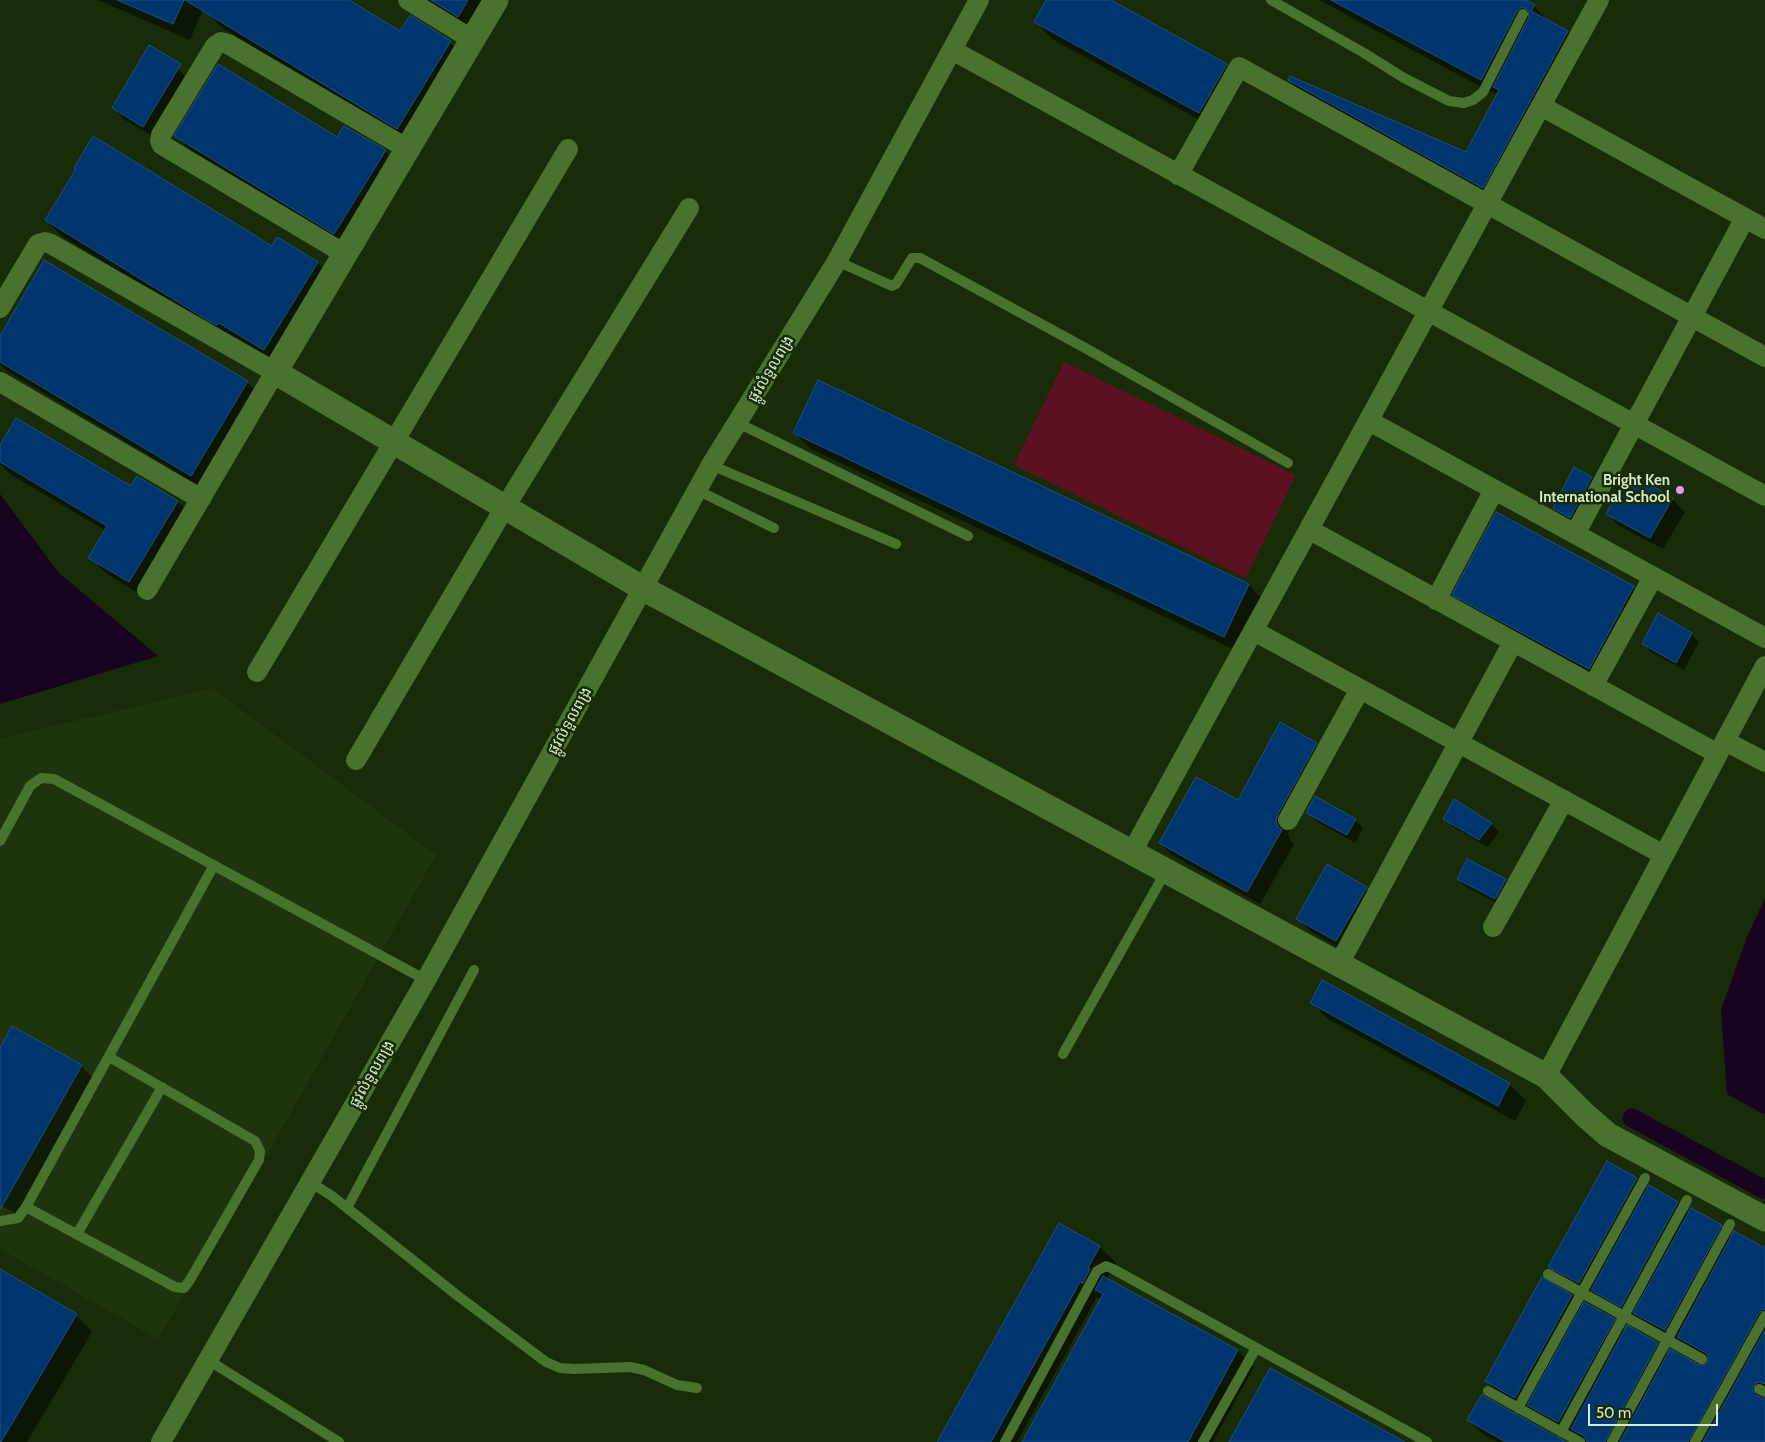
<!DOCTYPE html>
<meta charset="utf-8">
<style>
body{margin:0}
#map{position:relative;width:1765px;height:1442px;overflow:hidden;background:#172c07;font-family:Cabin,sans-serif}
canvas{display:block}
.scale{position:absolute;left:1588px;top:1404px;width:130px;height:22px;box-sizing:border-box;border:2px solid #d3ebc6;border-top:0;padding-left:6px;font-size:15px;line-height:18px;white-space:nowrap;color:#d3ebc6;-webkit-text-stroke:4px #172c07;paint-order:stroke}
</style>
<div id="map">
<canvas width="1765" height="1442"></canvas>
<div class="scale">50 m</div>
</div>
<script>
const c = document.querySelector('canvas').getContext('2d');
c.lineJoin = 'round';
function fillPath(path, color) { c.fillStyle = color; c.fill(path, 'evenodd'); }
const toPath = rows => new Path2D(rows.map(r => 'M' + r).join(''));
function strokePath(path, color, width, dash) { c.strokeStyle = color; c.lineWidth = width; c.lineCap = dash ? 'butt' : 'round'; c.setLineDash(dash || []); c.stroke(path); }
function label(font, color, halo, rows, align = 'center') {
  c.font = font + ' Cabin,"Noto Sans Khmer",sans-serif'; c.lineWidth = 5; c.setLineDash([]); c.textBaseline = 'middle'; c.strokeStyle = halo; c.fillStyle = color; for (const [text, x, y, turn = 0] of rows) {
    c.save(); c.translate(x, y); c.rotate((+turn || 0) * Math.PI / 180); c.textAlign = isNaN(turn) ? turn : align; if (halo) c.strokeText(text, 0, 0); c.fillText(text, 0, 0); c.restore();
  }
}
const built = toPath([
 [212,688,436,855,271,1148,158,1339,0,1249,0,739]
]);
const green = toPath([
 [1064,362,1296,475,1246,578,1014,465]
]);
const water = toPath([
 [0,494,59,573,158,656,0,704],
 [1765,899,1765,1115,1727,1094,1721,1010,1748,934]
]);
const shadow = toPath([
 [98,0,207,0,190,40],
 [211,0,347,0,401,33,450,42,466,59,414,145,221,27,205,10],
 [422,0,494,0,475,33],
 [1048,0,1109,0,1226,65,1243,81,1216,129,1052,39,1036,22],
 [1319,0,1523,0,1534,6,1550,23,1568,32,1584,49,1499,203,1306,97,1289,80,1467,154,1498,96],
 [178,69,190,81,156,138,125,120,113,108],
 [176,136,337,139,385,151,402,167,351,250,192,152],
 [77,170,272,247,278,239,317,263,334,280,281,366,230,339,63,237,46,220],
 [0,338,247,382,263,399,208,491,7,371,0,364],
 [819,381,1249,585,1265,602,1241,653,811,449,795,433],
 [0,447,178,502,194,518,146,598,107,574,90,558,106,531,10,474,0,464],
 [1629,474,1672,499,1685,512,1663,549,1619,526,1607,513],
 [1592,478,1600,486,1579,525,1562,516,1554,508],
 [1633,587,1649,604,1605,685,1470,611,1454,594],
 [1691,634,1699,642,1684,670,1651,652,1643,644],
 [1316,744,1328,756,1290,827,1288,834,1290,840,1294,844,1260,904,1172,855,1160,842,1238,801],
 [1307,812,1355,820,1363,828,1355,843,1315,820],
 [1445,819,1491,824,1499,832,1488,847,1453,827],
 [1468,861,1505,880,1513,888,1503,906,1466,887,1458,879],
 [1366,888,1379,900,1349,953,1310,931,1298,918],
 [1323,982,1509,1084,1526,1101,1515,1121,1328,1019,1312,1003],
 [0,1051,81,1066,97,1082,22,1217,0,1205],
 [1636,1179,1648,1190,1678,1203,1689,1214,1721,1226,1732,1237,1765,1250,1765,1442,1585,1442,1577,1434,1575,1438,1546,1421,1534,1410,1532,1414,1503,1398,1486,1381,1543,1279,1572,1296,1583,1307,1614,1320,1625,1331,1657,1344,1668,1355,1699,1366,1706,1366,1709,1361,1693,1352,1683,1342,1681,1346,1651,1330,1640,1318,1638,1322,1609,1306,1598,1295,1596,1299,1566,1284,1549,1267],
 [1059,1224,1100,1247,1116,1263,1107,1279,1238,1351,1254,1367,1213,1442,1023,1442,1101,1300,1097,1297,1017,1442,938,1442],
 [0,1271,76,1315,92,1332,27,1442,0,1442],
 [1469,1420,1563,1442,1497,1442,1484,1435]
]);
const canal = toPath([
 [1632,1118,1765,1190]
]);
const building = toPath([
 [117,0,184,0,173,24,117,0],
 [185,0,349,0,400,31,410,15,451,41,397,129,185,0],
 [431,0,468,0,458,17,431,0],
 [1046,0,1111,0,1227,64,1199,113,1034,22,1046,0],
 [1331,0,1526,0,1535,5,1531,11,1568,31,1483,188,1288,80,1290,76,1466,152,1499,90,1493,87,1529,17,1528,10,1522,7,1517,11,1481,80,1331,0],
 [149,45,181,64,143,127,112,108,149,45],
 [218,64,337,137,344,126,386,150,334,234,174,136,218,64],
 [93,136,272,246,277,237,318,262,264,350,219,323,217,325,212,323,45,220,76,169,74,168,93,136],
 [44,260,248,381,191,476,0,362,0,336,44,260],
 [818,380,1249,584,1224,637,793,433,818,380],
 [16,418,131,486,137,476,178,501,129,582,88,558,107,526,0,462,0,445,16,418],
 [1574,467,1592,477,1570,518,1553,508,1574,467],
 [1629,472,1673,498,1650,538,1606,514,1629,472],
 [1496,512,1634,586,1589,669,1452,595,1496,512],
 [1658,613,1692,633,1676,663,1642,644,1658,613],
 [1280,722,1317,743,1278,814,1276,821,1278,827,1282,830,1247,892,1159,843,1196,777,1238,800,1280,722],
 [1315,796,1356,819,1347,835,1306,813,1315,796],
 [1454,799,1492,823,1479,840,1443,819,1454,799],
 [1467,859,1506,879,1495,899,1457,879,1467,859],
 [1327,864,1367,887,1336,941,1296,919,1327,864],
 [1322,980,1510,1083,1498,1106,1310,1003,1322,980],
 [12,1026,82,1065,0,1210,0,1048,12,1026],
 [1607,1161,1637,1178,1579,1283,1548,1267,1607,1161],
 [1649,1185,1678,1202,1621,1307,1591,1290,1649,1185],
 [1691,1208,1722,1225,1665,1330,1633,1313,1691,1208],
 [1059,1223,1100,1246,1088,1268,1090,1269,1083,1283,1080,1282,991,1442,937,1442,1059,1223],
 [1734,1231,1765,1248,1765,1309,1759,1313,1688,1442,1620,1442,1670,1349,1699,1365,1705,1365,1708,1362,1708,1356,1706,1353,1677,1337,1734,1231],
 [0,1269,77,1314,1,1442,0,1442,0,1269],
 [1103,1276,1238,1350,1188,1442,1022,1442,1103,1294,1095,1290,1103,1276],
 [1542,1277,1572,1295,1515,1398,1485,1381,1542,1277],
 [1584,1302,1615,1319,1558,1422,1527,1405,1584,1302],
 [1627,1325,1658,1343,1605,1442,1587,1442,1584,1436,1571,1429,1627,1325],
 [1765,1330,1765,1384,1759,1382,1756,1383,1752,1389,1756,1395,1765,1399,1765,1442,1703,1442,1765,1330],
 [1270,1368,1405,1442,1229,1442,1270,1368],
 [1482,1394,1485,1397,1566,1442,1506,1442,1467,1420,1482,1394]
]);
const service = toPath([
 [1271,0,1364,53,1404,78,1449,101,1464,103,1473,100,1483,92,1523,14],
 [837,261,892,286,896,284,912,258,920,258,1087,349,1288,463],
 [738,423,968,536],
 [711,465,896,544],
 [697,490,774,528],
 [0,841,30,786,41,778,54,779,426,980],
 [1063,1054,1166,871],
 [310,1182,332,1196,458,1296,546,1362,560,1368,574,1369,630,1367,644,1370,677,1385,697,1388],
 [26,1207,175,1287,184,1288,190,1280,259,1160,260,1151,255,1141,109,1057],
 [347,1208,474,970],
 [0,1221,18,1218,26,1207,214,865],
 [77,1234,162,1087],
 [1548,1274,1702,1359],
 [208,1360,339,1442],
 [1759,1389,1765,1392],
 [1488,1391,1580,1442],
 [1518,1408,1645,1178],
 [1561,1432,1687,1200],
 [1005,1442,1097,1271,1106,1266,1113,1269,1427,1442],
 [1203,1442,1256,1348],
 [1612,1442,1730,1224],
 [1695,1442,1765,1316]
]);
const minor = toPath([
 [408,0,473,40],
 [952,50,1765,496],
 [1541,106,1765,229],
 [1178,175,1239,67,1765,357],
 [345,254,162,145,160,141,161,135,215,46,221,42,228,44,408,149],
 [0,308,38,244,45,242,51,244,275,372,147,590],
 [0,382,201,499],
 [1369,421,1765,638],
 [1310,530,1718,754],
 [1575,534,1745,218],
 [1436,600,1494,490],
 [1254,631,1664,855],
 [257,672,568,149],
 [1593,686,1653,577],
 [1725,741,1765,762],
 [356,760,505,507,689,208],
 [1288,820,1360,689],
 [1132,852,1599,0],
 [1493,927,1564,800],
 [1339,964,1513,642],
 [1546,1076,1765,666],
 [161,1442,426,980,711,465,837,261,979,0]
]);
const tertiary = toPath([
 [496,0,275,372,644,589,1546,1076,1585,1115,1608,1135,1765,1219]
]);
const markers = [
 [1680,490,5,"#da9af7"]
];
const streetNames = [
 ["ផ្លូវលំទួលពង្រ",771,369,-59],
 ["ផ្លូវលំទួលពង្រ",570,721,-61],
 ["ផ្លូវលំទួលពង្រ",372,1074,-60]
];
const poiNames = [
 ["Bright Ken",1670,481],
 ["International School",1670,498]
];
fillPath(built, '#1d350c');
fillPath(green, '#5c1120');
fillPath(water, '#180321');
fillPath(shadow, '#0007');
strokePath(canal, '#180321', 19);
fillPath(building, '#00356d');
strokePath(building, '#1e4f88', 1);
strokePath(service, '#49722e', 10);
strokePath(minor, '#49722e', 20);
strokePath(tertiary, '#49722e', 25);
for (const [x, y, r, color] of markers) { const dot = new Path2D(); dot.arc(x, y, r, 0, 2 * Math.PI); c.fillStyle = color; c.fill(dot); strokePath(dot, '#172c07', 2); }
label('15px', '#d3ebc6', '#172c07', streetNames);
label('bold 15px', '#d3ebc6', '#172c07', poiNames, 'right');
</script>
